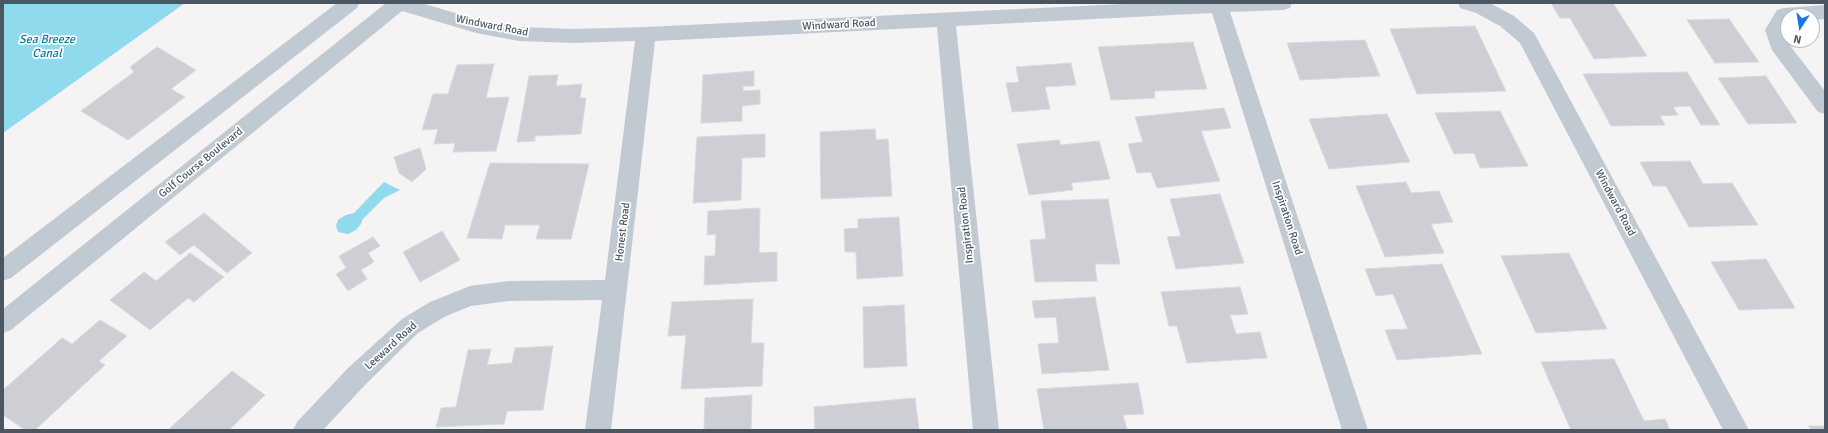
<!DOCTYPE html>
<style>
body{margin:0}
#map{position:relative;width:1828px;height:433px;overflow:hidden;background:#f5f3f3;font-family:Signika,sans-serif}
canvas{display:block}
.frame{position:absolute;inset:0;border:4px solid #4a5661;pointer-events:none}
.north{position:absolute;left:1780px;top:8px;width:40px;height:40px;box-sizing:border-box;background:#fff;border:1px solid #b7bbc0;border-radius:50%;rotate:192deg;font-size:11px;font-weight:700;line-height:16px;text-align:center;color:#4a5661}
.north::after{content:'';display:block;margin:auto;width:14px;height:18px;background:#1a73e8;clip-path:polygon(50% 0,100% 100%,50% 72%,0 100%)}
</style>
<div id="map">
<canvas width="1828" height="433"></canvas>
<div class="frame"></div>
<div class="north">N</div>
</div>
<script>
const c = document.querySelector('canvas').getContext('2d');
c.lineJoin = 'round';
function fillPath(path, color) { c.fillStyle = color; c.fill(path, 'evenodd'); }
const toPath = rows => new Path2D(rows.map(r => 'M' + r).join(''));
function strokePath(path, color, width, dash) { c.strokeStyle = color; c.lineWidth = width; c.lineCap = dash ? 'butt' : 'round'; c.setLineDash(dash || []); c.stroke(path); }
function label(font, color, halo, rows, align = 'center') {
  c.font = font + ' Signika,sans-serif'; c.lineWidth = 3.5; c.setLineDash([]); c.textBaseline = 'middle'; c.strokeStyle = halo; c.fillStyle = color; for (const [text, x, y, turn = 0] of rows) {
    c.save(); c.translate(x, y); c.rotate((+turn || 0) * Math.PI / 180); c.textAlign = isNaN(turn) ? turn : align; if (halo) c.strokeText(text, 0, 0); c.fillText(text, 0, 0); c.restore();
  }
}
const water = toPath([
 [3,3,185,3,3,133],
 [384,182,400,190,384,198,362,220,361,224,356,230,348,234,338,232,336,226,338,220,346,215,354,213]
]);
const building = toPath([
 [1551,3,1613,3,1647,56,1594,59,1570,18,1560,18,1551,3],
 [1729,19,1759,62,1715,63,1687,20,1729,19],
 [1475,26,1506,91,1417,94,1390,29,1475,26],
 [1365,40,1380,76,1300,80,1287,43,1365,40],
 [1193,42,1207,89,1154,91,1155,98,1111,100,1098,47,1193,42],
 [157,47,196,70,171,89,185,97,128,140,81,111,134,72,130,67,157,47],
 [1071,63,1076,85,1045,87,1050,109,1012,112,1006,83,1019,82,1016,67,1071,63],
 [494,64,486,98,509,97,496,151,453,152,455,143,434,144,438,129,422,130,433,94,448,94,457,65,494,64],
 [754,71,754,86,743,86,743,91,760,90,760,104,742,106,742,121,701,123,703,75,754,71],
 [1687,72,1720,125,1701,125,1690,106,1673,107,1678,115,1660,116,1665,125,1611,126,1583,74,1687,72],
 [558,75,556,86,582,84,580,98,586,98,581,134,535,136,535,141,517,142,529,76,558,75],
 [1766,76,1797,123,1748,124,1718,78,1766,76],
 [1224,108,1231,128,1201,131,1220,181,1157,188,1151,172,1137,173,1128,144,1143,142,1135,117,1224,108],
 [1500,111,1528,166,1480,168,1474,153,1454,154,1435,113,1500,111],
 [1387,114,1410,162,1329,169,1309,119,1387,114],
 [875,129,876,140,888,139,892,196,821,199,820,132,875,129],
 [765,134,765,157,742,158,741,200,693,203,697,137,765,134],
 [1059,140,1061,145,1099,141,1110,179,1071,183,1073,190,1029,195,1017,144,1059,140],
 [420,148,426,169,412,182,399,173,394,157,420,148],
 [1690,161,1703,184,1732,183,1758,225,1689,227,1666,186,1653,186,1640,162,1690,161],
 [490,163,589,164,571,239,536,239,540,225,505,225,502,239,467,238,490,163],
 [1406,182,1411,193,1439,191,1453,222,1431,224,1444,253,1385,257,1356,186,1406,182],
 [1220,194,1244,263,1176,269,1167,237,1181,236,1170,199,1220,194],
 [1108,199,1120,264,1095,264,1097,281,1035,282,1030,240,1046,239,1041,201,1108,199],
 [760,208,759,253,777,252,777,281,704,285,705,256,715,256,716,234,707,235,708,211,760,208],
 [204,213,252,253,227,273,194,245,180,255,165,242,204,213],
 [899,217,903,276,857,279,856,252,845,252,844,229,858,228,858,219,899,217],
 [442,231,460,260,420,282,403,252,442,231],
 [373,237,380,246,368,253,374,262,361,270,367,279,348,291,336,274,346,268,339,256,373,237],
 [190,253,224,277,194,302,188,298,150,330,110,300,144,272,156,281,190,253],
 [1569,253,1607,329,1536,333,1501,256,1569,253],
 [1766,259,1795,308,1739,310,1711,262,1766,259],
 [1442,264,1482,354,1397,360,1385,330,1408,329,1393,294,1376,296,1365,269,1442,264],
 [1240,287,1248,314,1230,315,1236,334,1260,332,1267,358,1187,363,1177,326,1169,326,1161,292,1240,287],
 [1095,297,1109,370,1042,374,1038,344,1059,343,1056,317,1035,318,1032,301,1095,297],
 [753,299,751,343,764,343,762,386,681,389,686,335,668,336,672,302,753,299],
 [904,305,907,366,864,368,863,307,904,305],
 [100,320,127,336,99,361,105,365,35,430,25,430,3,415,3,390,62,338,72,344,100,320],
 [553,346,543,410,507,411,504,424,436,427,441,408,456,407,468,350,491,349,487,365,512,363,515,348,553,346],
 [1614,359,1644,421,1665,419,1670,430,1571,430,1541,362,1614,359],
 [232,371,265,395,229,430,168,430,232,371],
 [1138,383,1144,414,1123,415,1127,430,1044,430,1037,389,1138,383],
 [752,395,751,430,704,430,705,398,752,395],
 [915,398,919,430,815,430,814,407,915,398],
 [1809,426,1825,426,1825,430,1811,430,1809,426]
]);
const minor = toPath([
 [337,3,359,3,357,8,11,278,3,281,3,258,337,3],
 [386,3,421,3,476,19,519,27,573,29,646,27,1144,3,1292,3,1290,8,1283,10,1230,12,1368,430,1342,430,1212,13,956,26,999,430,973,430,937,27,655,41,611,430,585,430,602,300,509,301,471,306,446,316,418,333,366,384,323,430,293,430,297,422,348,368,402,319,430,302,470,286,509,281,605,280,635,41,573,43,519,41,476,33,402,11,11,330,3,333,3,309,386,3],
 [1458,3,1490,3,1514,16,1534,33,1749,430,1723,430,1520,43,1500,26,1476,13,1460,8,1458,3],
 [1825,5,1825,19,1812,20,1812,16,1788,16,1788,24,1785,30,1788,43,1825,91,1825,114,1818,112,1772,50,1765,30,1777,10,1784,8,1825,5]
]);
const streetNames = [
 ["Windward Road",839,25,-3],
 ["Windward Road",492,26,11],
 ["Golf Course Boulevard",201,163,-39],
 ["Windward Road",1615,203,62],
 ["Inspiration Road",1287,218,72],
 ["Inspiration Road",966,225,-96],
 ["Honest Road",623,232,-83],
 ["Leeward Road",391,346,-42]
];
const waterNames = [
 ["Sea Breeze",47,40],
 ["Canal",47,54]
];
fillPath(water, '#90daee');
fillPath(building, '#cdcfd5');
strokePath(building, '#d7d9de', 1);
fillPath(minor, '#c1cad2');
label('11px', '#4a5661', '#fff', streetNames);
label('italic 12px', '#0c7c9b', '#fff', waterNames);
</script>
